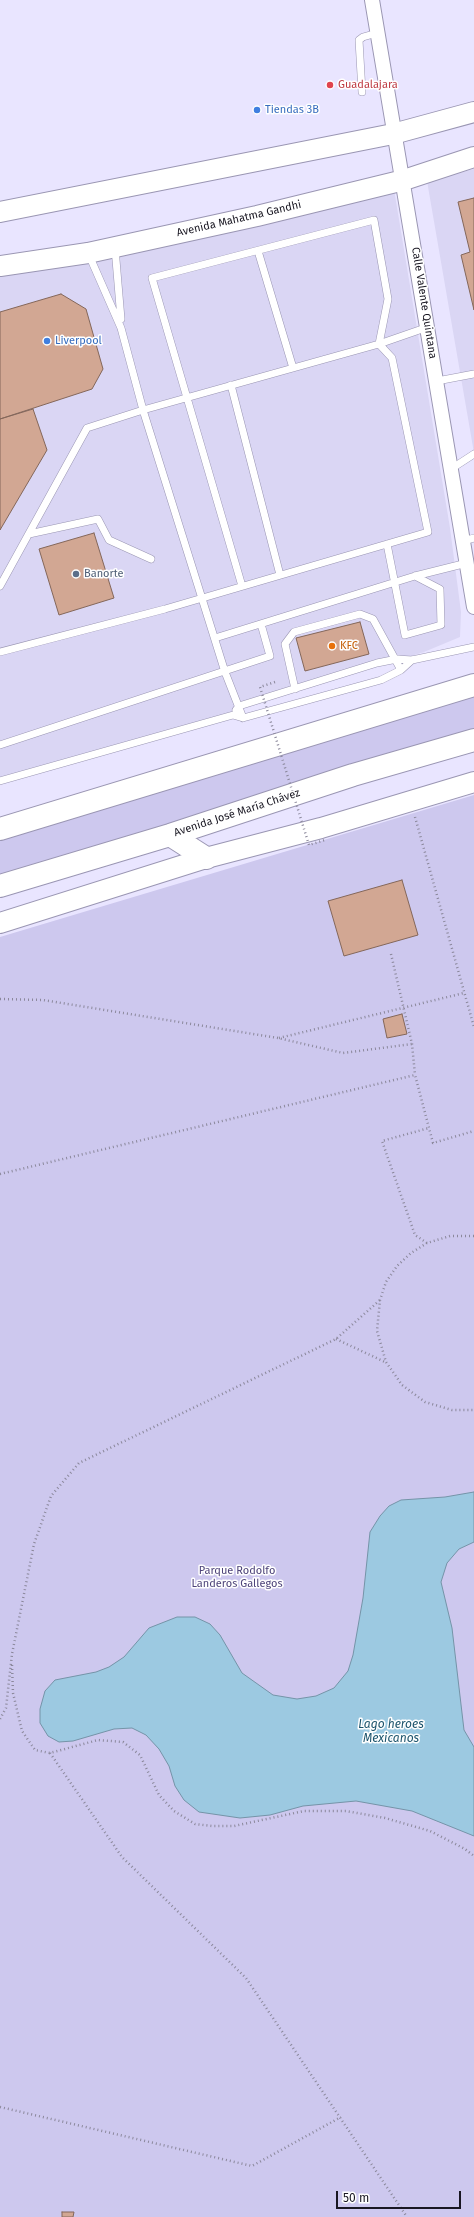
<!DOCTYPE html>
<meta charset="utf-8">
<style>
body{margin:0}
#map{position:relative;width:474px;height:2217px;overflow:hidden;background:#e9e5ff;font-family:"Fira Sans",sans-serif}
canvas{display:block}
.scale{position:absolute;left:336px;top:2191px;width:125px;height:18px;box-sizing:border-box;border:2px solid #191722;border-top:0;padding-left:5px;font-size:12px;line-height:14px;white-space:nowrap;color:#191722;-webkit-text-stroke:3px #fff;paint-order:stroke}
</style>
<div id="map">
<canvas width="474" height="2217"></canvas>
<div class="scale">50 m</div>
</div>
<script>
const c = document.querySelector('canvas').getContext('2d');
c.lineJoin = 'round';
function fillPath(path, color) { c.fillStyle = color; c.fill(path, 'evenodd'); }
const toPath = rows => new Path2D(rows.map(r => 'M' + r).join(''));
function strokePath(path, color, width, dash) { c.strokeStyle = color; c.lineWidth = width; c.lineCap = dash ? 'butt' : 'round'; c.setLineDash(dash || []); c.stroke(path); }
function label(font, color, halo, rows, align = 'center') {
  c.font = font + ' "Fira Sans",sans-serif'; c.lineWidth = 3; c.setLineDash([]); c.textBaseline = 'middle'; c.strokeStyle = halo; c.fillStyle = color; for (const [text, x, y, turn = 0] of rows) {
    c.save(); c.translate(x, y); c.rotate((+turn || 0) * Math.PI / 180); c.textAlign = isNaN(turn) ? turn : align; if (halo) c.strokeText(text, 0, 0); c.fillText(text, 0, 0); c.restore();
  }
}
const built = toPath([
 [474,169,474,453,427,181],
 [393,183,450,528,461,612,460,637,424,652,0,784,0,259]
]);
const green = toPath([
 [474,695,474,739,0,880,0,835],
 [474,795,474,2217,0,2217,0,937]
]);
const water = toPath([
 [474,1492,474,1542,459,1549,447,1563,441,1582,452,1628,464,1730,474,1747,474,1836,412,1811,356,1801,303,1806,270,1815,240,1818,199,1812,184,1800,175,1786,169,1766,159,1749,146,1735,132,1728,114,1729,73,1741,59,1742,48,1736,40,1723,40,1709,45,1691,55,1680,96,1672,109,1667,124,1657,149,1628,177,1617,195,1617,210,1624,220,1635,242,1673,273,1695,297,1699,316,1696,334,1688,348,1671,353,1655,363,1598,370,1532,380,1516,389,1506,401,1500,445,1497,474,1492]
]);
const building = toPath([
 [474,198,474,310,461,255,470,252,458,202,474,198],
 [61,294,86,309,103,369,92,389,0,419,0,312,61,294],
 [33,409,47,450,0,530,0,419,33,409],
 [94,533,114,598,59,615,39,549,94,533],
 [360,622,369,654,305,671,296,638,360,622],
 [402,880,418,935,344,956,328,901,402,880],
 [402,1014,407,1034,387,1038,383,1019,402,1014],
 [62,2212,74,2212,73,2217,62,2217,62,2212]
]);
const path = toPath([
 [415,817,474,1027],
 [391,954,412,1044,415,1075],
 [0,999,43,1000,278,1038,343,1053,412,1044],
 [279,1038,464,993],
 [0,1174,415,1075,433,1143,474,1131],
 [474,1236,450,1236,427,1243,411,1253,397,1266,386,1282,380,1300,377,1331,386,1362,402,1385,425,1402,452,1410,474,1410],
 [427,1243,415,1235,382,1141,429,1128],
 [336,1339,385,1362],
 [12,1665,13,1693,22,1731,35,1750,50,1753,98,1740,123,1742,140,1755,159,1795,174,1811,195,1824,212,1826,234,1826,304,1811,346,1811,385,1818,430,1831,465,1849,474,1856],
 [0,1719,6,1708,12,1654,34,1544,51,1496,79,1463,336,1339,380,1300],
 [50,1753,122,1857,246,1978,407,2217],
 [0,2107,252,2166,341,2117]
]);
const lane = toPath([
 [362,92,359,40,363,37,377,33],
 [115,248,121,319],
 [258,251,293,368],
 [89,255,121,328,143,410,225,672,243,718],
 [437,381,474,374],
 [231,385,280,575],
 [451,469,474,454],
 [29,534,98,519,109,540,151,559],
 [463,541,474,538],
 [387,544,405,635,441,625,440,589,415,576],
 [0,586,87,428,143,410,379,344,428,327],
 [215,638,415,576,467,563],
 [0,652,165,609,428,532,392,358,379,344,388,299,374,220,152,278,242,586],
 [295,689,285,644,294,632,360,614,373,619,401,670],
 [236,710,239,706,377,663,397,659,412,660,474,647],
 [0,745,270,656,261,624],
 [0,781,233,715,243,718,381,680,401,670,412,660]
]);
const street = toPath([
 [372,0,474,607]
]);
const secondary = toPath([
 [0,212,393,134,474,112],
 [0,266,88,253,257,216,404,180,474,157],
 [0,923,206,858,321,828,474,782]
]);
const primary = toPath([
 [0,829,474,685],
 [170,835,206,858],
 [0,886,170,835,353,775,474,740]
]);
const pathBridge = toPath([
 [275,682,260,687,309,845,325,840]
]);
const markers = [
 [330,85,4,"#e0444e"],
 [257,110,4,"#3f7fe0"],
 [47,341,4,"#3f7fe0"],
 [76,574,4,"#5c6f8a"],
 [332,646,4,"#e8710a"]
];
const healthNames = [
 ["Guadalajara",338,85]
];
const shopNames = [
 ["Tiendas 3B",265,110],
 ["Liverpool",55,341]
];
const streetNames = [
 ["Avenida Mahatma Gandhi",239,219,-13],
 ["Calle Valente Quintana",424,303,81],
 ["Avenida José María Chávez",237,813,-18]
];
const serviceNames = [
 ["Banorte",84,574]
];
const foodNames = [
 ["KFC",340,646]
];
const parkNames = [
 ["Parque Rodolfo",237,1571],
 ["Landeros Gallegos",237,1584]
];
const waterNames = [
 ["Lago heroes",391,1725],
 ["Mexicanos",391,1739]
];
fillPath(built, '#dad6f4');
fillPath(green, '#cdc8ee');
fillPath(water, '#9cc9e1');
strokePath(water, '#7594a8', 1);
fillPath(building, '#d2a793');
strokePath(building, '#84675a', 1);
strokePath(lane, '#9a96b3', 8);
strokePath(street, '#9a96b3', 16);
strokePath(secondary, '#9a96b3', 22);
strokePath(primary, '#9a96b3', 24);
strokePath(path, '#8b889b', 2.5, [1, 3]);
strokePath(lane, '#fff', 7);
strokePath(street, '#fff', 14);
strokePath(secondary, '#fff', 20);
strokePath(primary, '#fff', 22);
strokePath(pathBridge, '#8b889b', 2.5, [1, 3]);
for (const [x, y, r, color] of markers) { const dot = new Path2D(); dot.arc(x, y, r, 0, 2 * Math.PI); c.fillStyle = color; c.fill(dot); strokePath(dot, '#fff', 1.5); }
label('11px', '#be3a42', '#fff', healthNames, 'left');
label('11px', '#366cbe', '#fff', shopNames, 'left');
label('11px', '#191722', '#fff', streetNames);
label('11px', '#4e5e75', '#fff', serviceNames, 'left');
label('11px', '#c56008', '#fff', foodNames, 'left');
label('11px', '#4e447a', '#fff', parkNames);
label('italic 12px', '#1b536c', '#fff', waterNames);
</script>
